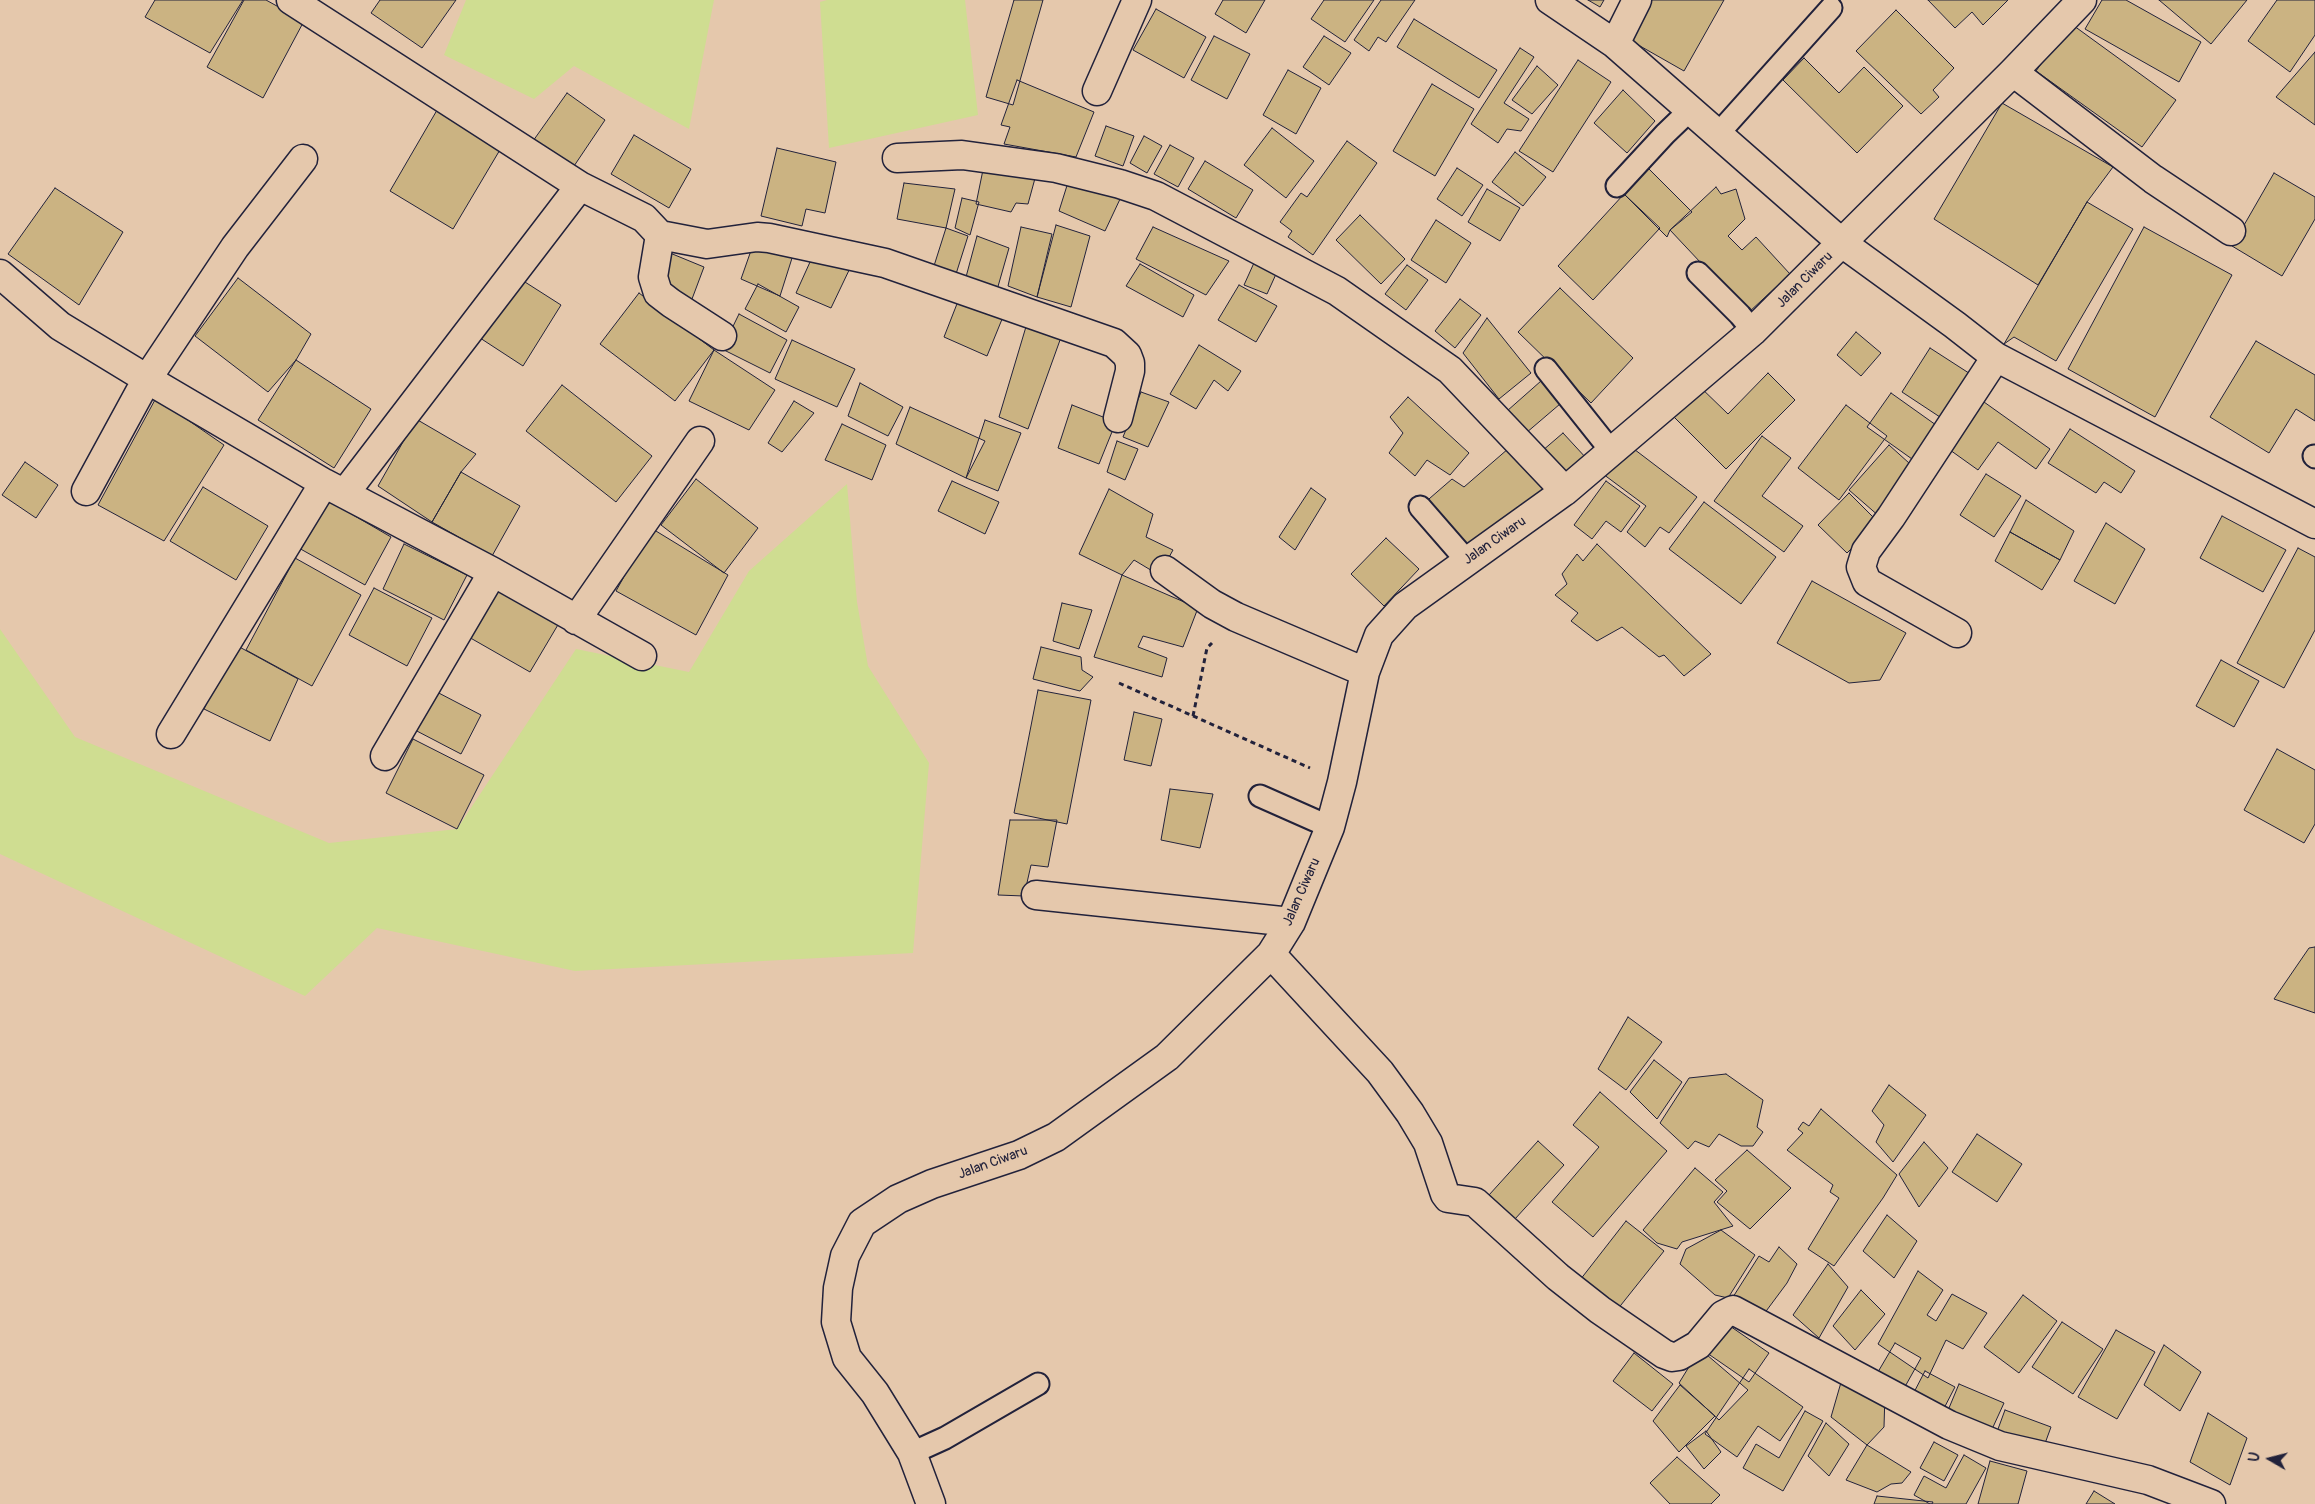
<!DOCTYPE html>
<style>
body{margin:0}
#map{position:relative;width:2315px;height:1504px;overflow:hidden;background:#e5c8ac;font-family:Pangolin,sans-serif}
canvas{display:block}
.north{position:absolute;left:2245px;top:1434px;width:50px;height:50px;-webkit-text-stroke:4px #e5c8ac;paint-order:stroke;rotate:278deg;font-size:14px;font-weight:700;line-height:20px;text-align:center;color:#22223b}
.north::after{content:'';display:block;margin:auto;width:18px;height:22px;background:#22223b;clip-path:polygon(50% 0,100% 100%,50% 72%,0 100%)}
</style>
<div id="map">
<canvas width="2315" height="1504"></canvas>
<div class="north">U</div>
</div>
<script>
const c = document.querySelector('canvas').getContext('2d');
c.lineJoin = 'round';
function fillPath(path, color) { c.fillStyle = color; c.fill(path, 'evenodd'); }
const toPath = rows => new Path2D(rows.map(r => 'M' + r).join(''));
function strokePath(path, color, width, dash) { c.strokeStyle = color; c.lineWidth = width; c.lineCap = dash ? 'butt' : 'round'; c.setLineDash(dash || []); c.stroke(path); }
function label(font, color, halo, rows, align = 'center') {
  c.font = font + ' Pangolin,sans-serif'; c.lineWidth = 4.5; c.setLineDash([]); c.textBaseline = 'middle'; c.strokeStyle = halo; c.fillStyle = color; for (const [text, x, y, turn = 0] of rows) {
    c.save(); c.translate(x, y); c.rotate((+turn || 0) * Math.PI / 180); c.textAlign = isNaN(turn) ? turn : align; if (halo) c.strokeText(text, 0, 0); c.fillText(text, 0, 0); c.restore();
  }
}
const green = toPath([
 [466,0,714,0,689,129,574,66,534,99,444,55],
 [827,0,965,0,978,115,829,148,820,2],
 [847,484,857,602,868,666,929,763,913,953,575,971,377,928,305,996,0,854,0,629,75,737,329,843,457,829,576,649,689,672,749,571]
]);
const building = toPath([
 [155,0,243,0,210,53,145,17,155,0],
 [244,0,266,0,304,21,263,98,207,67,244,0],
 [380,0,456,0,422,48,371,13,380,0],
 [1014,0,1043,0,1013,105,986,97,1014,0],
 [1223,0,1265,0,1246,33,1215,14,1223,0],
 [1324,0,1374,0,1345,42,1311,19,1324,0],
 [1381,0,1415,0,1386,42,1378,37,1369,51,1354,40,1381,0],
 [1588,0,1604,0,1600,7,1588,0],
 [1648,0,1724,0,1684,71,1626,38,1648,0],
 [1928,0,2008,0,1983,25,1972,12,1955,28,1928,0],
 [2102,0,2126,0,2201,42,2179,82,2085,29,2102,0],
 [2159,0,2247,0,2211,44,2159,0],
 [2277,0,2315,0,2315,35,2290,72,2248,41,2277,0],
 [1156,9,1206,37,1184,78,1133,50,1156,9],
 [1896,10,1954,68,1933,90,1939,97,1921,114,1856,51,1896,10],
 [1414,19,1497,70,1479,98,1397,47,1414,19],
 [2070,23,2176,100,2142,147,2036,71,2070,23],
 [1214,36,1250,54,1227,99,1191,80,1214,36],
 [1324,36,1351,53,1329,85,1303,67,1324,36],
 [1520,48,1534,57,1504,103,1529,119,1521,131,1507,129,1498,143,1471,124,1520,48],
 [2315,52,2315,125,2276,97,2315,52],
 [1804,58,1839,93,1864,67,1903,106,1857,153,1783,80,1804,58],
 [1578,60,1611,82,1553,172,1519,151,1578,60],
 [1537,66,1558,85,1532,114,1512,100,1537,66],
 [1288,70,1321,88,1296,134,1263,115,1288,70],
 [1017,80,1094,112,1076,157,1004,144,1010,127,1001,125,1017,80],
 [1432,84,1474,109,1435,176,1393,151,1432,84],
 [1623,90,1655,121,1627,153,1594,123,1623,90],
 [567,93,605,120,572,169,533,141,567,93],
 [2002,103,2113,167,2087,202,2038,285,1934,219,2002,103],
 [440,105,504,143,453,229,390,191,440,105],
 [1106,126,1134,136,1123,166,1095,156,1106,126],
 [1272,128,1314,161,1286,198,1244,165,1272,128],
 [634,135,691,169,669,208,611,174,634,135],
 [1144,136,1162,146,1147,173,1130,163,1144,136],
 [1347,141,1377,163,1313,255,1288,237,1292,231,1280,222,1301,193,1307,197,1347,141],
 [1170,145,1194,158,1178,187,1154,174,1170,145],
 [777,148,836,162,825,213,806,209,802,226,761,216,777,148],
 [1515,152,1546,177,1523,206,1492,182,1515,152],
 [985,160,1037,171,1028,204,1016,203,1011,212,976,204,985,160],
 [1205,161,1253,190,1236,218,1188,189,1205,161],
 [1457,168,1483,185,1462,216,1437,199,1457,168],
 [1649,169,1692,212,1670,230,1667,237,1624,194,1649,169],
 [2274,173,2315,197,2315,219,2282,276,2232,246,2274,173],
 [1070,176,1121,197,1105,231,1059,211,1070,176],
 [904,183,955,189,946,228,897,219,904,183],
 [1716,187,1721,194,1736,189,1745,219,1728,236,1742,250,1756,237,1790,274,1748,313,1670,230,1716,187],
 [55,188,123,232,79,305,8,254,55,188],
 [1487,189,1520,208,1500,241,1468,222,1487,189],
 [1624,194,1660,228,1593,300,1558,266,1624,194],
 [962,198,979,202,970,235,955,228,962,198],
 [2087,202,2133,229,2056,361,2014,337,2004,344,2087,202],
 [1360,215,1405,259,1381,284,1336,240,1360,215],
 [1436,220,1471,243,1446,283,1411,260,1436,220],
 [1056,225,1090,236,1071,307,1037,297,1056,225],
 [1021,227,1052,234,1037,297,1008,286,1021,227],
 [1153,227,1229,261,1206,295,1136,259,1153,227],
 [2144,227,2232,275,2155,417,2068,369,2144,227],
 [946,228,968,236,956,274,933,269,946,228],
 [977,236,1009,248,997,290,966,277,977,236],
 [754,242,793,255,780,296,741,279,754,242],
 [815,251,852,264,831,308,796,293,815,251],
 [670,253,704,267,692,299,657,286,670,253],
 [1258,254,1281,263,1267,294,1244,285,1258,254],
 [1140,264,1194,295,1183,317,1126,286,1140,264],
 [1407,265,1428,280,1406,310,1385,294,1407,265],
 [514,275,561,305,523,366,477,336,514,275],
 [238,278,311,334,296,360,268,392,195,336,238,278],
 [758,284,799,307,786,332,745,309,758,284],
 [1239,285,1277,306,1256,342,1218,320,1239,285],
 [1560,288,1633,358,1591,403,1518,332,1560,288],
 [962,291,1007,307,987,356,944,337,962,291],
 [639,293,714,350,675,401,600,344,639,293],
 [1460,299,1481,315,1455,348,1435,331,1460,299],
 [739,314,787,340,770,373,722,349,739,314],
 [1487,318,1531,373,1499,399,1463,353,1487,318],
 [1028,320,1064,329,1028,429,999,417,1028,320],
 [1856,332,1881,353,1861,376,1837,355,1856,332],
 [792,340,855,369,837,407,775,379,792,340],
 [2256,341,2315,375,2315,421,2296,409,2269,453,2210,417,2256,341],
 [1199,345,1241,371,1228,391,1214,380,1196,409,1170,394,1199,345],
 [1930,348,1975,377,1946,421,1902,392,1930,348],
 [714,350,775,390,749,430,689,401,714,350],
 [296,360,371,409,334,468,258,420,296,360],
 [1768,373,1795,400,1726,469,1667,410,1696,383,1728,414,1768,373],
 [1541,381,1560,404,1526,433,1507,411,1541,381],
 [860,383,903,407,888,436,848,416,860,383],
 [562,385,652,456,616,502,526,431,562,385],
 [1141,392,1169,402,1148,447,1123,437,1141,392],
 [1891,393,1943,430,1919,464,1867,427,1891,393],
 [1408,397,1469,453,1450,475,1427,460,1415,476,1389,453,1403,433,1390,417,1408,397],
 [156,398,224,445,164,541,98,505,156,398],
 [794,401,814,413,782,452,768,443,794,401],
 [1984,402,2050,449,2036,469,1998,442,1978,470,1950,450,1984,402],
 [1072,405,1116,422,1099,464,1058,448,1072,405],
 [1846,405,1887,436,1839,500,1798,468,1846,405],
 [910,407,985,441,966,478,896,444,910,407],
 [416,419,476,454,461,472,432,522,378,486,416,419],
 [985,420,1021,433,998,491,966,478,985,420],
 [842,424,886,445,872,480,825,460,842,424],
 [2070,429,2135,471,2121,493,2104,482,2096,493,2048,463,2070,429],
 [1563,433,1587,459,1565,480,1542,451,1563,433],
 [1762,436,1791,458,1762,496,1803,526,1784,552,1714,501,1762,436],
 [1117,441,1138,449,1125,480,1107,472,1117,441],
 [1516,442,1552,485,1464,554,1422,505,1452,479,1464,487,1516,442],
 [1626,443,1697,497,1669,533,1660,527,1645,547,1627,532,1646,506,1603,474,1626,443],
 [1889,445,1919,472,1880,517,1849,490,1889,445],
 [25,462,58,485,36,518,2,495,25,462],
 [461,472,520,506,492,556,432,522,461,472],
 [1986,474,2021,496,1994,537,1960,515,1986,474],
 [696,479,758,528,724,573,661,525,696,479],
 [952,481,999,502,985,534,938,511,952,481],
 [1606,481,1640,506,1621,532,1606,521,1592,539,1574,525,1606,481],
 [203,487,268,526,236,580,170,541,203,487],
 [1311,488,1326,499,1295,550,1279,537,1311,488],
 [1109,489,1153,514,1146,537,1173,550,1159,575,1134,560,1122,575,1079,554,1109,489],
 [1849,493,1878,522,1847,553,1818,525,1849,493],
 [324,498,391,537,365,585,297,547,324,498],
 [2026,500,2074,531,2060,560,2010,532,2026,500],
 [1704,502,1776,557,1741,604,1669,549,1704,502],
 [2222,516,2286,550,2263,592,2200,558,2222,516],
 [2106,523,2145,549,2115,604,2074,581,2106,523],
 [651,528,728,575,696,635,616,591,651,528],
 [2010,532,2060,560,2042,590,1995,561,2010,532],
 [1386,538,1419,569,1384,606,1351,574,1386,538],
 [404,544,467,575,444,620,383,589,404,544],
 [1597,544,1711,654,1684,676,1664,655,1659,657,1622,627,1597,641,1571,621,1578,613,1555,595,1567,584,1562,574,1577,554,1583,561,1597,544],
 [2298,548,2315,557,2315,630,2284,688,2237,663,2298,548],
 [295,558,361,595,312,686,246,650,295,558],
 [1122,575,1198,608,1183,647,1143,636,1138,647,1167,658,1162,677,1094,657,1122,575],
 [493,577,562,618,530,672,460,632,493,577],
 [1812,581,1906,633,1880,680,1849,683,1777,643,1812,581],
 [374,588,432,618,407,666,349,635,374,588],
 [1062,603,1092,610,1079,649,1053,641,1062,603],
 [234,644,298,679,270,741,204,709,234,644],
 [1041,647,1081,657,1082,670,1093,677,1080,691,1033,679,1041,647],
 [2221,660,2259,681,2234,727,2196,706,2221,660],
 [433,690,481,715,461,754,413,729,433,690],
 [1038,690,1091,700,1067,824,1014,813,1038,690],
 [1134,712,1162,719,1151,766,1124,760,1134,712],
 [413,739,484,775,457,829,386,793,413,739],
 [2277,749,2315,770,2315,824,2304,843,2244,810,2277,749],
 [1170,789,1213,794,1200,848,1161,840,1170,789],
 [1010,820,1057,820,1048,867,1031,865,1024,896,998,895,1010,820],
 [2315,947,2315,1013,2274,999,2309,948,2315,947],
 [1628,1017,1662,1042,1626,1090,1598,1069,1628,1017],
 [1654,1060,1682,1082,1657,1119,1630,1092,1654,1060],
 [1726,1074,1763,1100,1757,1127,1763,1132,1753,1146,1741,1146,1719,1134,1709,1147,1695,1141,1688,1149,1660,1123,1689,1078,1726,1074],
 [1889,1085,1926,1115,1893,1162,1876,1142,1884,1125,1872,1111,1889,1085],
 [1600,1092,1667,1151,1593,1237,1552,1202,1599,1147,1573,1125,1600,1092],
 [1821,1109,1897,1175,1883,1198,1834,1266,1808,1249,1839,1198,1830,1192,1833,1185,1787,1150,1803,1133,1798,1129,1803,1122,1809,1126,1821,1109],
 [1977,1134,2022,1164,1997,1202,1952,1172,1977,1134],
 [1538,1141,1564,1165,1515,1219,1489,1195,1538,1141],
 [1924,1142,1948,1168,1919,1207,1899,1174,1924,1142],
 [1747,1150,1791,1188,1750,1229,1717,1202,1727,1191,1715,1180,1747,1150],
 [1695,1168,1723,1192,1714,1202,1733,1226,1682,1242,1677,1249,1657,1243,1643,1230,1695,1168],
 [1887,1215,1917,1241,1894,1278,1863,1251,1887,1215],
 [1626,1221,1664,1251,1617,1310,1580,1280,1626,1221],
 [1721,1230,1755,1255,1728,1298,1715,1295,1680,1264,1686,1249,1721,1230],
 [1779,1247,1797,1264,1787,1283,1758,1322,1733,1297,1759,1256,1769,1262,1779,1247],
 [1828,1264,1848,1287,1819,1338,1793,1315,1828,1264],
 [1918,1271,1943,1290,1927,1315,1936,1321,1952,1294,1987,1313,1963,1349,1946,1340,1928,1378,1878,1344,1918,1271],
 [1861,1290,1885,1314,1855,1350,1833,1326,1861,1290],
 [2023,1295,2057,1321,2019,1373,1984,1347,2023,1295],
 [2062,1322,2103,1349,2073,1394,2032,1367,2062,1322],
 [1727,1324,1769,1353,1749,1382,1707,1353,1727,1324],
 [2116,1330,2155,1352,2117,1419,2078,1397,2116,1330],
 [1895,1343,1921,1358,1902,1392,1875,1377,1895,1343],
 [2164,1345,2201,1372,2180,1411,2144,1385,2164,1345],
 [1700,1349,1748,1390,1719,1420,1679,1383,1700,1349],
 [1634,1353,1673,1384,1652,1411,1613,1381,1634,1353],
 [1749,1369,1803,1407,1780,1441,1758,1426,1737,1457,1705,1434,1749,1369],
 [1925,1371,1955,1387,1940,1416,1910,1400,1925,1371],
 [1842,1379,1885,1393,1884,1427,1867,1445,1831,1417,1842,1379],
 [1959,1384,2004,1403,1988,1438,1944,1420,1959,1384],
 [1680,1385,1715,1416,1679,1452,1653,1421,1680,1385],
 [2005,1410,2051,1427,2043,1449,1994,1440,2005,1410],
 [1805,1411,1823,1421,1783,1491,1743,1468,1756,1444,1779,1458,1805,1411],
 [2208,1413,2247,1438,2230,1485,2190,1462,2208,1413],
 [1826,1423,1849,1444,1829,1476,1808,1456,1826,1423],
 [1706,1431,1721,1452,1704,1469,1686,1446,1706,1431],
 [1934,1442,1958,1455,1944,1481,1920,1468,1934,1442],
 [1867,1445,1911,1472,1902,1483,1891,1484,1877,1492,1846,1480,1867,1445],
 [1964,1455,1986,1468,1966,1504,1930,1504,1914,1495,1924,1476,1946,1488,1964,1455],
 [1677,1457,1720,1495,1711,1504,1670,1504,1650,1483,1677,1457],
 [1990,1461,2027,1471,2018,1504,1978,1504,1990,1461],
 [2094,1491,2115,1504,2086,1504,2094,1491],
 [1877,1496,1933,1502,1932,1504,1874,1504,1877,1496]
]);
const path = toPath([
 [1119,683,1310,768],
 [1193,716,1207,648,1212,643]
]);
const lane = toPath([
 [1718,134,1831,8],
 [1617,186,1665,134,1690,110],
 [1698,273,1740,315,1753,331],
 [1546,369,1612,452],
 [2314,456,2315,457],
 [1420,507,1467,561],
 [1260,796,1330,827],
 [912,1453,945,1438,1038,1384]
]);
const street = toPath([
 [291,0,580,186,345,493],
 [1550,0,1615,44,1842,243,1955,325,1996,357,2315,524],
 [1615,44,1637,0],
 [2013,72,2153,179,2231,231],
 [1097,91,1137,0],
 [897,158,962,155,1056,168,1120,184,1156,196,1337,291,1450,370,1565,491],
 [580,186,644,218,660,235,653,277,658,293,671,303,722,336],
 [660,235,707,244,757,237,769,238,885,263,1114,343,1127,355,1130,363,1130,371,1118,418],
 [0,274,60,326,147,379,324,483,493,572,642,656],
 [86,491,147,379,235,247,303,159],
 [1165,570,1212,604,1236,617,1365,672],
 [576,620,700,441],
 [1957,633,1867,582,1861,567,1866,551,1891,517,1996,357],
 [171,734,324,483],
 [385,756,493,572],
 [1036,895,1291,922],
 [1271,954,1380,1072,1410,1113,1428,1143,1445,1194,1448,1198,1475,1202,1558,1277,1600,1310,1664,1354,1672,1357,1679,1356,1698,1345,1723,1315,1733,1310,1949,1425,2000,1446,2148,1480,2211,1504],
 [931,1504,912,1453,875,1393,847,1358,836,1322,838,1288,845,1256,862,1223,898,1199,932,1184,1019,1155,1056,1137,1167,1057,1271,954,1291,922,1330,827,1342,782,1365,672,1379,635,1405,606,1565,491,1753,331,2013,72,2082,0]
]);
const streetNames = [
 ["Jalan Ciwaru",1805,280,-45],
 ["Jalan Ciwaru",1495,541,-35],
 ["Jalan Ciwaru",1302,892,-66],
 ["Jalan Ciwaru",993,1163,-20]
];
fillPath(green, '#cfdd91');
fillPath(building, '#cbb382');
strokePath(building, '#22223b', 1);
strokePath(lane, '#22223b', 25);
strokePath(street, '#22223b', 31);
strokePath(path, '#22223b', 3, [5, 4]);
strokePath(lane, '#e5c8ac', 21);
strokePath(street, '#e5c8ac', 28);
label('14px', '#22223b', '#e5c8ac', streetNames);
</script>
